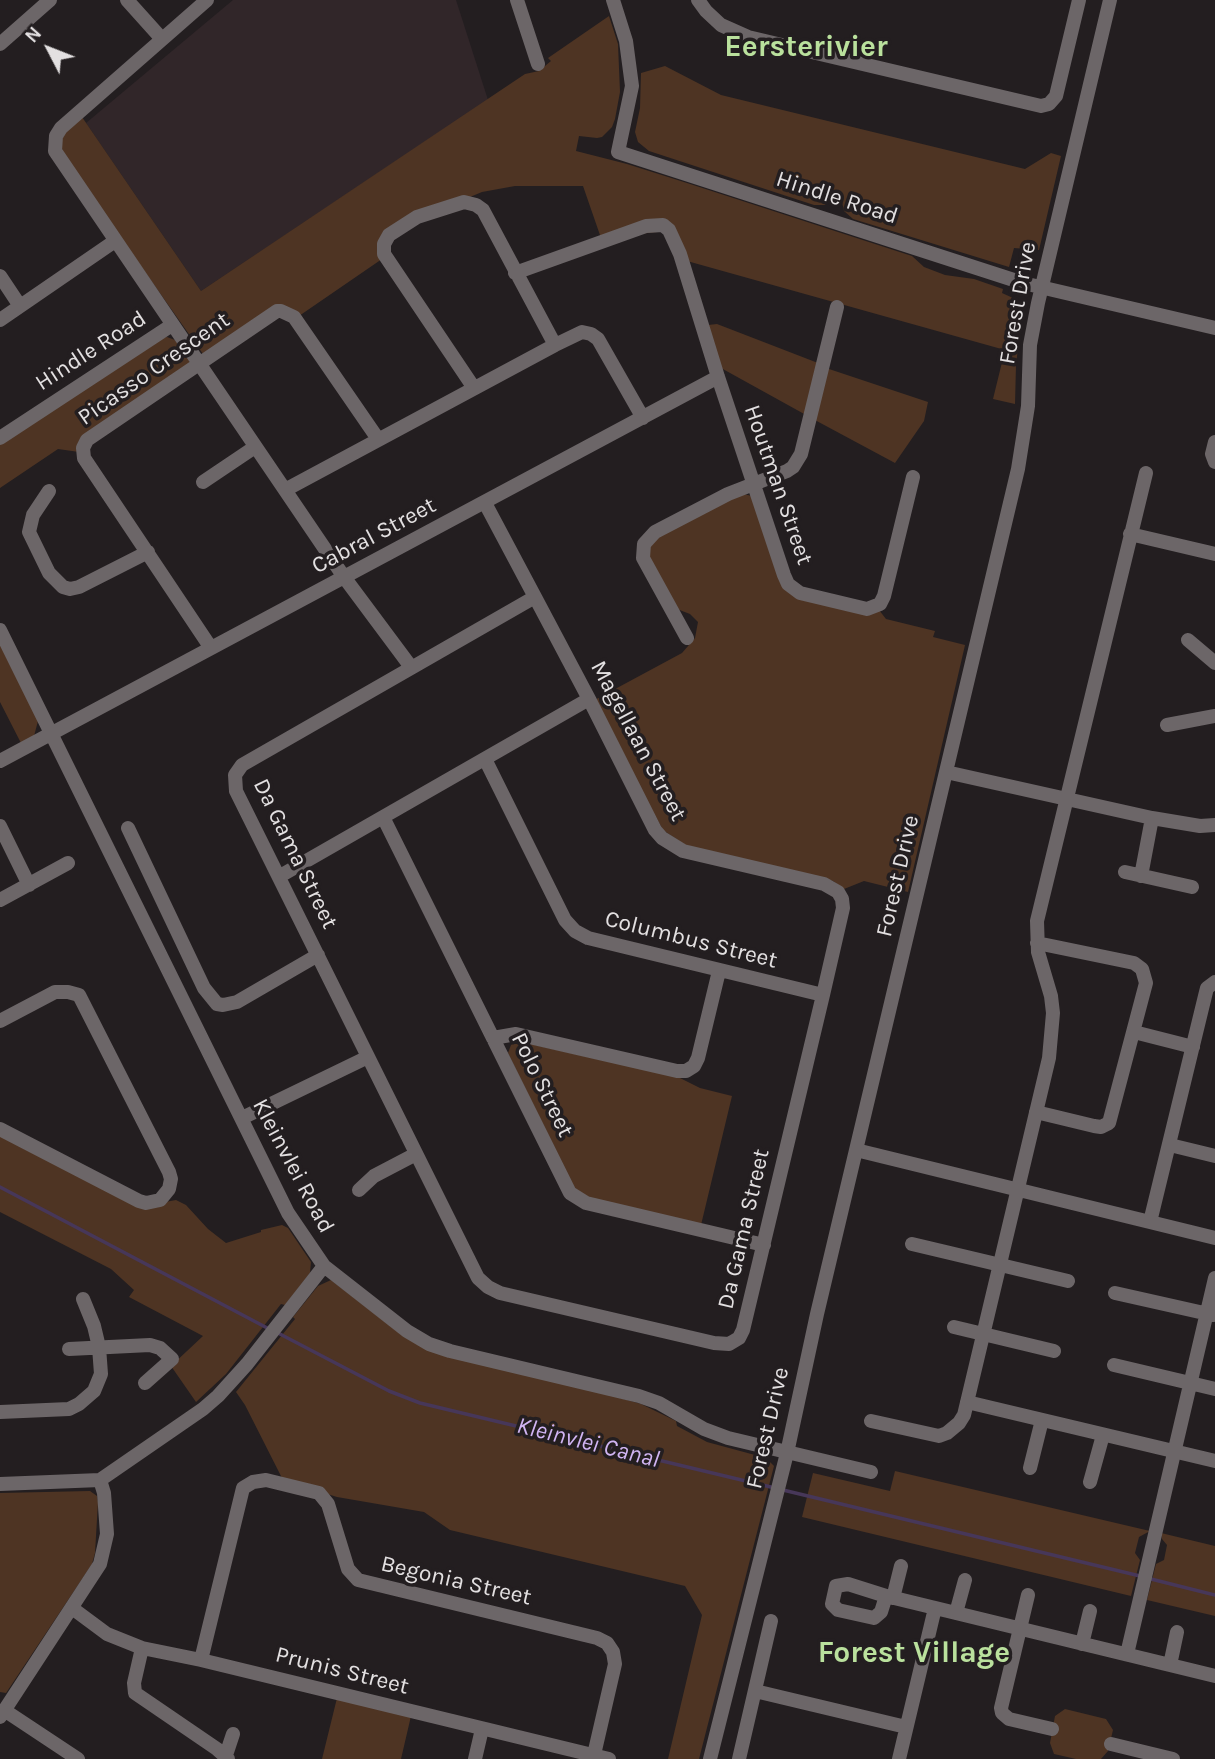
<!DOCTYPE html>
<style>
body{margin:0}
#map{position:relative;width:1215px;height:1759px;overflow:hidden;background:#231e20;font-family:Karla,sans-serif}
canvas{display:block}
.north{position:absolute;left:14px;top:14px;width:70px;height:70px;-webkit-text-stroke:5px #231e20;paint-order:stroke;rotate:312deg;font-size:19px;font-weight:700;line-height:28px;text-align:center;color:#e3e0e1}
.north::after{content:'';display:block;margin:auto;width:24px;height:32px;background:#e3e0e1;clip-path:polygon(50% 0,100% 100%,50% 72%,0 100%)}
</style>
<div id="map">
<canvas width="1215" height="1759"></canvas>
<div class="north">N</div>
</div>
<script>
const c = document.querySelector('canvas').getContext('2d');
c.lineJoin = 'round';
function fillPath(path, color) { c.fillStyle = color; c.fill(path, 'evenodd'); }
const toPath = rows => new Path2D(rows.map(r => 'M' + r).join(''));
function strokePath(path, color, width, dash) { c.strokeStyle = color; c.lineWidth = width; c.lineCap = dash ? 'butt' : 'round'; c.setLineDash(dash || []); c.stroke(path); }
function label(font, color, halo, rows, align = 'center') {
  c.font = font + ' Karla,sans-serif'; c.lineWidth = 7; c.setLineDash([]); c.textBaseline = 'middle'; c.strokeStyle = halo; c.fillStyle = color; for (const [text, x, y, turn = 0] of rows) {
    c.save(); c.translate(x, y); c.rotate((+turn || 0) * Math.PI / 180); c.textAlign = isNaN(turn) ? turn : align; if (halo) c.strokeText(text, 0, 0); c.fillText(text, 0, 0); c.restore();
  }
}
const built = toPath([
 [233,0,456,0,488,100,201,291,86,123]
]);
const green = toPath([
 [609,16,618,44,620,92,615,119,612,127,602,137,597,138,579,136,576,151,627,164,687,183,912,256,924,267,945,275,974,279,1003,289,1002,293,1013,298,1018,319,1021,321,1016,365,1015,404,993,399,1005,350,687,261,676,230,601,238,583,186,515,186,482,192,388,231,382,259,299,316,292,310,203,354,63,156,61,141,65,133,82,117,201,291,525,74,539,71,551,61,548,58],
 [665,66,721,95,1025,169,1051,153,1061,156,1039,250,1014,248,1009,267,853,219,844,211,841,197,834,195,825,205,814,205,649,151,638,142,635,132,640,108,641,73],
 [717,324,818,363,806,415,721,368,708,325],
 [167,337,175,340,190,360,189,365,79,452,58,449,0,488,0,444,159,338],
 [826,368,928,402,924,421,895,463,813,419],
 [739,493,752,496,783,583,879,610,886,619,935,631,933,637,965,645,908,892,864,881,844,889,833,881,685,845,663,830,591,702,682,653,695,638,698,622,690,614,677,609,648,560,650,541],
 [0,644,38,721,34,736,22,745,0,702],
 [517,1041,678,1077,700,1088,732,1096,701,1225,585,1198,575,1192,508,1053,511,1045],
 [0,1135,138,1207,176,1200,186,1205,208,1229,226,1243,261,1232,261,1230,282,1225,288,1228,311,1262,310,1273,285,1305,281,1304,226,1374,196,1402,171,1366,203,1336,129,1297,134,1290,111,1269,0,1212],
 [331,1280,402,1335,641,1404,676,1421,677,1426,707,1442,766,1458,774,1466,699,1759,668,1759,702,1615,685,1586,450,1530,424,1512,337,1497,283,1480,245,1405,236,1392,295,1319,293,1317,318,1286],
 [895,1471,1150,1531,1139,1537,1135,1553,1140,1560,1131,1596,802,1517,813,1473,890,1491],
 [90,1491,97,1496,98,1502,95,1553,92,1564,6,1693,0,1692,0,1493],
 [1161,1533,1215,1546,1215,1616,1147,1600,1156,1564,1164,1560,1167,1545,1162,1539],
 [337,1698,411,1716,401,1759,322,1759],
 [1065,1709,1106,1719,1113,1730,1108,1751,1101,1759,1076,1759,1054,1754,1050,1743,1055,1716]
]);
const stream = toPath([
 [0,1187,271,1330],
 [278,1333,389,1391,420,1403,775,1488],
 [783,1490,1140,1576],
 [1147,1578,1215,1595]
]);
const minor = toPath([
 [127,0,162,39],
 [207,0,61,128,56,136,55,151,344,577,411,667],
 [517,0,538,64],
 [613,0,626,41,632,86,618,152,1023,283,1215,328],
 [698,0,706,11,721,25,748,37,1041,106,1049,104,1056,96,1079,0],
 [0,44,50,0],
 [515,273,646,226,663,225,669,230,680,254,718,377,784,575,788,584,800,593,867,609,880,604,884,596,913,477],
 [0,276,20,306],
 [0,320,115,241],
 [474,388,384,254,384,244,389,235,417,217,464,202,476,205,483,210,555,345],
 [0,438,172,325],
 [1215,442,1212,454,1215,462],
 [203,482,255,447],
 [285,490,555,345,582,332,591,334,598,339,643,418],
 [49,491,33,515,29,532,49,573,63,587,70,589,79,587,148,552],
 [485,503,535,597,589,699,655,830,662,838,683,851,824,884,838,892,842,899,843,908,823,995,743,1330,739,1338,729,1344,714,1343,500,1293,488,1287,478,1278,236,791,235,775,242,765,535,597],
 [1130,534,1215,554],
 [0,630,288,1213,324,1266,407,1331,429,1344,450,1351,639,1396,659,1403,704,1429,728,1438,871,1472],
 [687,638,643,558,644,544,655,532,728,494,787,471,793,467,801,454,837,307],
 [1188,640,1215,663],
 [211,648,84,458,83,448,87,440,277,311,281,311,294,317,378,439],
 [1167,725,1215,716],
 [485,759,565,920,575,931,588,938,823,995],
 [0,761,718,377],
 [946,772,1152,818,1200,826,1215,825],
 [383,817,570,1193,586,1203,764,1245],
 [0,826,29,885],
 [128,828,204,988,217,1004,223,1005,237,1002,318,955],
 [1125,872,1192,887],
 [280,876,589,699],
 [1141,876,1152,818],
 [0,900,68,863],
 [0,1021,55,992,68,992,79,995,169,1172,171,1179,169,1189,160,1200,146,1203,139,1201,0,1129],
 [1134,1032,1193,1047],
 [493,1038,516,1034,677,1071,686,1071,694,1066,698,1058,719,971],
 [1036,1112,1094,1126,1101,1127,1109,1123,1146,983,1142,969,1134,963,1037,943],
 [242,1118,368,1057],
 [1170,1145,1215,1156],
 [856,1150,1215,1238],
 [359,1190,374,1176,416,1154],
 [1150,1222,1205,996,1207,988,1215,982],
 [912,1244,1068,1281],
 [1115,1293,1213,1315],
 [954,1327,1054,1351],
 [69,1349,150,1345,160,1348,172,1359,145,1383],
 [1114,1365,1215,1389],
 [967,1402,1215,1461],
 [0,1412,69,1409,79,1404,94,1391,101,1374,99,1347,94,1326,83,1299],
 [871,1421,939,1436,947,1433,959,1423,964,1415,1049,1058,1053,1013,1051,996,1038,952,1037,921,1146,473],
 [1030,1468,1042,1420],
 [1090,1482,1103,1435],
 [0,1484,100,1480,203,1409,218,1396,247,1364,324,1266],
 [1028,1595,1001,1708,1002,1713,1009,1719,1052,1729],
 [886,1596,881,1612,874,1618,838,1610,832,1604,836,1586,848,1584,886,1596,1215,1676],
 [893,1598,901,1566],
 [72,1608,107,1634,142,1648,201,1660,609,1759],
 [956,1613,965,1580],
 [1082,1644,1090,1611],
 [142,1648,134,1683,135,1693,217,1749,228,1759],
 [1127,1654,1215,1278],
 [201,1660,243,1488,253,1482,266,1480,319,1493,328,1504,348,1569,358,1580,597,1638,607,1643,613,1652,615,1664,593,1759],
 [1170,1665,1177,1632],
 [755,1691,906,1727],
 [4,1710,78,1759],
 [0,1717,100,1564,107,1534,104,1493,100,1480],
 [1111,1744,1173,1759],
 [226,1755,233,1734],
 [475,1759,482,1729],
 [710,1759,787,1453,817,1314,1018,469,1028,406,1030,345,1038,303,1110,0],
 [739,1759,771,1621],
 [899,1759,935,1608]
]);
const streetNames = [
 ["Hindle Road",837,198,18],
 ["Forest Drive",1018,303,-80],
 ["Hindle Road",91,351,-33],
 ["Picasso Crescent",154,369,-35],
 ["Houtman Street",778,485,71],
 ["Cabral Street",374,536,-28],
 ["Magellaan Street",638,741,62],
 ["Da Gama Street",295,854,64],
 ["Forest Drive",898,876,-77],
 ["Columbus Street",691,940,14],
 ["Polo Street",542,1085,64],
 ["Kleinvlei Road",293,1166,62],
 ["Da Gama Street",744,1229,-77],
 ["Forest Drive",768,1428,-77],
 ["Begonia Street",456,1581,13],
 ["Prunis Street",342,1671,14]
];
const waterNames = [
 ["Kleinvlei Canal",588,1443,14]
];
const districtNames = [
 ["Eersterivier",806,47],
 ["Forest Village",914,1653]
];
fillPath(built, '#312629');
fillPath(green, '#4e3423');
strokePath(stream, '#473759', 3.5);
strokePath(minor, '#6c6668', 14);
label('23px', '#e3e0e1', '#231e20', streetNames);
label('italic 24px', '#d0b4f2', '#231e20', waterNames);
label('bold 30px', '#bae19d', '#231e20', districtNames);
</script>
